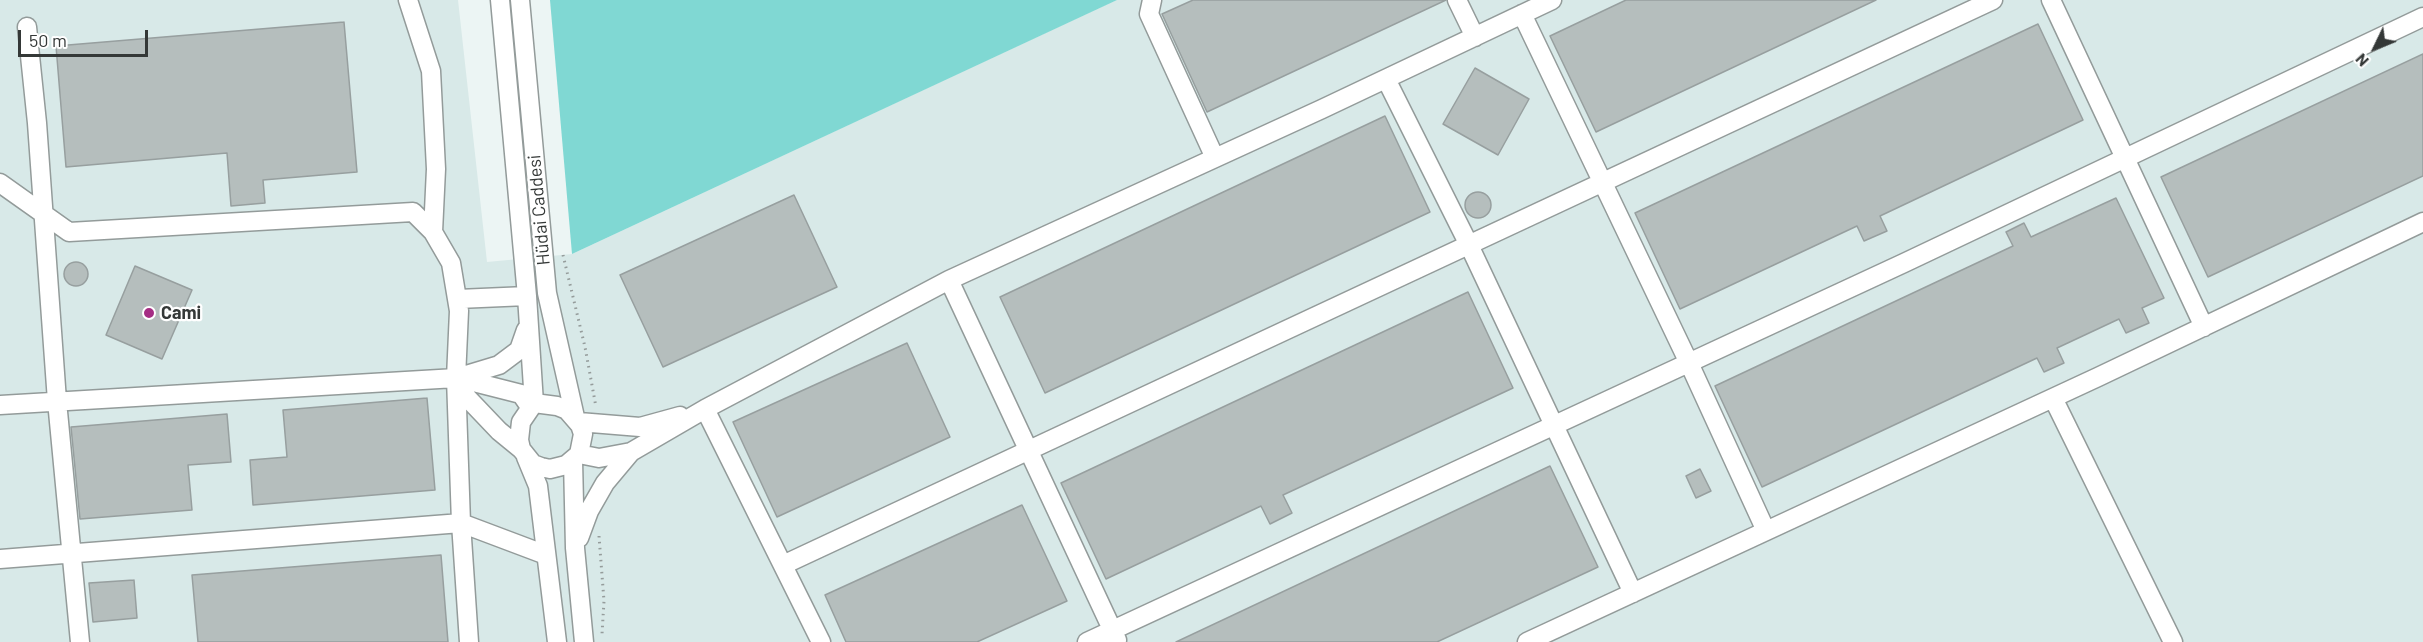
<!DOCTYPE html>
<meta charset="utf-8">
<style>
body{margin:0}
#map{position:relative;width:2423px;height:642px;overflow:hidden;background:#ecf5f4;font-family:Barlow,sans-serif}
canvas{display:block}
.north{position:absolute;left:2345px;top:18px;width:60px;height:60px;-webkit-text-stroke:4px #fff;paint-order:stroke;rotate:227deg;font-size:16px;font-weight:700;line-height:24px;text-align:center;color:#343837}
.north::after{content:'';display:block;margin:auto;width:21px;height:27px;background:#343837;clip-path:polygon(50% 0,100% 100%,50% 72%,0 100%)}
.scale{position:absolute;left:18px;top:30px;width:130px;height:27px;box-sizing:border-box;border:3px solid #343837;border-top:0;padding-left:8px;font-size:18px;line-height:21px;white-space:nowrap;color:#343837;-webkit-text-stroke:4px #fff;paint-order:stroke}
</style>
<div id="map">
<canvas width="2423" height="642"></canvas>
<div class="north">N</div>
<div class="scale">50 m</div>
</div>
<script>
const c = document.querySelector('canvas').getContext('2d');
c.lineJoin = 'round';
function fillPath(path, color) { c.fillStyle = color; c.fill(path, 'evenodd'); }
const toPath = rows => new Path2D(rows.map(r => 'M' + r).join(''));
function strokePath(path, color, width, dash) { c.strokeStyle = color; c.lineWidth = width; c.lineCap = dash ? 'butt' : 'round'; c.setLineDash(dash || []); c.stroke(path); }
function label(font, color, halo, rows, align = 'center') {
  c.font = font + ' Barlow,sans-serif'; c.lineWidth = 4.5; c.setLineDash([]); c.textBaseline = 'middle'; c.strokeStyle = halo; c.fillStyle = color; for (const [text, x, y, turn = 0] of rows) {
    c.save(); c.translate(x, y); c.rotate((+turn || 0) * Math.PI / 180); c.textAlign = isNaN(turn) ? turn : align; if (halo) c.strokeText(text, 0, 0); c.fillText(text, 0, 0); c.restore();
  }
}
const built = toPath([
 [0,0,458,0,487,262,572,254,1116,0,2423,0,2423,642,0,642]
]);
const green = toPath([
 [550,0,1117,0,572,254]
]);
const building = toPath([
 [1193,0,1446,0,1207,112,1162,14,1193,0],
 [1626,0,1876,0,1596,132,1550,36,1626,0],
 [344,22,357,172,263,180,265,203,231,206,227,153,66,167,56,46,344,22],
 [2038,24,2083,120,1880,216,1887,231,1864,241,1857,226,1680,309,1635,213,2038,24],
 [2423,54,2423,176,2208,277,2161,177,2423,54],
 [1475,68,1529,99,1498,155,1443,124,1475,68],
 [1385,116,1430,212,1045,393,1000,297,1385,116],
 '1465 205a13 13 0 1 1 26 0a13 13 0 1 1-26 0Z',
 [794,195,837,287,663,367,620,275,794,195],
 [2116,198,2164,298,2142,308,2149,323,2126,333,2119,319,2057,348,2064,363,2044,372,2037,358,1762,487,1715,386,2013,246,2006,232,2024,223,2031,237,2116,198],
 '64 274a12 12 0 1 1 24 0a12 12 0 1 1-24 0Z',
 [135,266,192,290,162,359,106,335,135,266],
 [1468,292,1513,388,1283,495,1292,513,1270,524,1261,506,1106,579,1061,483,1468,292],
 [907,343,950,437,777,517,733,422,907,343],
 [427,398,435,490,253,505,250,460,287,457,283,410,427,398],
 [227,414,231,462,188,465,192,510,80,519,71,427,227,414],
 [1550,466,1598,567,1437,642,1176,642,1550,466],
 [1700,469,1711,491,1696,498,1686,476,1700,469],
 [1022,505,1067,601,977,642,846,642,825,595,1022,505],
 [441,555,448,642,198,642,192,575,441,555],
 [134,580,137,618,93,622,89,583,134,580]
]);
const path = toPath([
 [563,255,585,347,596,407],
 [599,536,604,601,602,634]
]);
const minor = toPath([
 [408,0,431,71,436,169,433,232],
 [500,0,527,296,534,403],
 [520,0,547,293,575,417],
 [1152,0,1149,14,1215,158],
 [1457,0,1475,37],
 [2051,0,2204,327],
 [1522,14,1689,363,1766,531],
 [27,27,37,123,57,401,80,642],
 [1386,79,1469,245,1633,593],
 [0,183,69,232,413,212,433,232,451,263,459,311,456,378],
 [949,280,1117,640],
 [458,299,527,296],
 [456,378,499,365,519,350,526,330],
 [458,378,521,394,530,407],
 [458,388,499,431,521,449],
 [2053,398,2173,642],
 [534,403,557,406,567,410,580,425,583,434,579,454,566,465,550,469,541,467,533,464,521,449,519,440,521,422,534,403],
 [0,405,456,378,461,523,469,642],
 [705,409,821,642],
 [579,422,640,427,680,416],
 [579,454,599,458,631,452,705,409,949,280,1322,109,1552,0],
 [526,457,538,486,557,642],
 [573,460,575,548,584,642],
 [579,538,589,511,605,483,631,452],
 [0,559,461,523,546,555],
 [783,565,1993,0],
 [1087,642,1904,263,2423,17],
 [1527,642,2098,377,2423,222]
]);
const markers = [
 [149,313,6,"#a52d84"]
];
const streetNames = [
 ["Hüdai Caddesi",539,210,-95]
];
const poiNames = [
 ["Cami",161,313]
];
fillPath(built, '#d8e9e8');
fillPath(green, '#80d8d3');
fillPath(building, '#b5bebd');
strokePath(building, '#979f9f', 1.5);
strokePath(minor, '#939b9a', 21);
strokePath(path, '#959c9b', 3, [1.5, 4.5]);
strokePath(minor, '#fff', 18);
for (const [x, y, r, color] of markers) { const dot = new Path2D(); dot.arc(x, y, r, 0, 2 * Math.PI); c.fillStyle = color; c.fill(dot); strokePath(dot, '#fff', 2); }
label('18px', '#343837', '#fff', streetNames);
label('bold 18px', '#343837', '#fff', poiNames, 'left');
</script>
